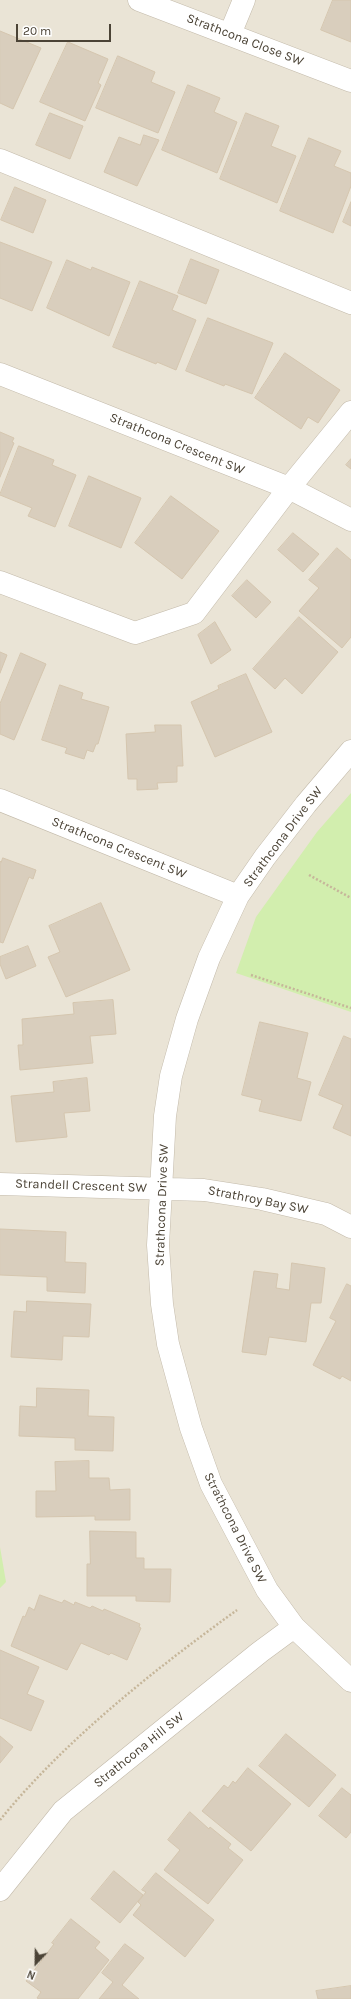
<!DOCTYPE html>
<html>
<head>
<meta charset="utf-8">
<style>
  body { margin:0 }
  #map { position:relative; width:351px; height:1999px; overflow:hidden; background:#f6f2e9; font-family:Karla,sans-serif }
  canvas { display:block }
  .north { position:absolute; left:16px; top:1943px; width:40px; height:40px; -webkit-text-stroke:3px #fff; paint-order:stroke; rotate:202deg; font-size:11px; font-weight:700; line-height:16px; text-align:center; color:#4b4336 }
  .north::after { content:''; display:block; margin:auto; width:14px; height:18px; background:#4b4336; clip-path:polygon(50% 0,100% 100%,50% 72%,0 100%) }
  .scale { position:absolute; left:16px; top:24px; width:95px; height:18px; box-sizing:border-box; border:2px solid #4b4336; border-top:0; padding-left:5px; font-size:12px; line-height:14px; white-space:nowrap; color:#4b4336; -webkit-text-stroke:3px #fff; paint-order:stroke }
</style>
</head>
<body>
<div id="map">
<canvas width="351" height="1999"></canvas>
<div class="north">N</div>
<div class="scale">20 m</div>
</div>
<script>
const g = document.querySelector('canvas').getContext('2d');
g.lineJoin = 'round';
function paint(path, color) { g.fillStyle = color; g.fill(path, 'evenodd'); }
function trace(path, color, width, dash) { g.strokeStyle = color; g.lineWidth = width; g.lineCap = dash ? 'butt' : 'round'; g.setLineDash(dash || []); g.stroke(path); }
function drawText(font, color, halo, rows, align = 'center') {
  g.font = font + ' Karla,sans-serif'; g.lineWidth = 3.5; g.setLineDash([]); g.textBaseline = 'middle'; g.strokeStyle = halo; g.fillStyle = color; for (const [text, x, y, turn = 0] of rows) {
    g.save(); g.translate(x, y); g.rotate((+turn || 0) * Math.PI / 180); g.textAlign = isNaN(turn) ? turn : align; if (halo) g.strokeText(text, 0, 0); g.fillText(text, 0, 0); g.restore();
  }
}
paint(new Path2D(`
  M0,0h351v1999h-351z`), '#eae4d6');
paint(new Path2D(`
  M351,793v219l-115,-39 20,-56 61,-85z
  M0,1547l6,35 -6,6z`), '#d2eeae');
const building = new Path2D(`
  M333,0h18v42l-30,-12z
  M0,31l41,17 -28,61 -13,-6z
  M68,42l40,17 -10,24 3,2 -16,36 -45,-19z
  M118,56l37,16 -4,10 24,10 -17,41 -62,-25z
  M188,85l32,13 -6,14 23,10 -20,51 -55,-23z
  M50,113l33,13 -13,33 -34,-14z
  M246,113l33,13 -8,20 25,10 -19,47 -57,-24z
  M144,135l15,5 -22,46 -33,-14 15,-35 21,8z
  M309,138l32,13 -7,15 17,7v13l-18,47 -53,-22z
  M15,187l31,13 -13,33 -32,-13z
  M351,202v24l-8,-4z
  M0,242l52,20 -20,49 -32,-13z
  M191,259l28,11 -13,34 -28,-11z
  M67,260l24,10 1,-3 38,15 -21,54 -62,-28z
  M140,281l38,15 -6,14 24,10 -20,50 -19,-8 -1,2 -43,-17z
  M208,318l65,25 -21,51 -27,-10 -1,2 -38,-15z
  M285,353l55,37 -22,33 -10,-6 -7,12 -46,-31z
  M0,432l14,6 -2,4 2,1 -14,34z
  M19,446l35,14 -2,5 24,10 -21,52 -27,-11 4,-8 -32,-13z
  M351,459v10l-5,-4z
  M89,476l52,22 -20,50 -52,-22z
  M171,496l48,35 -37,48 -47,-36z
  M293,533l26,21 -16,18 -25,-22z
  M337,548l14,12v77l-9,11 -43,-37 20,-23 -10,-8z
  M247,580l24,22 -15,16 -24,-22z
  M299,617l39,35 -36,42 -17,-16 -10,11 -22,-20z
  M215,622l16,28 -20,14 -13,-29z
  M0,652l7,3 -7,18z
  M21,653l25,11 -32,76 -14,-6v-30z
  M246,674l26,58 -57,25 -24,-55 28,-13 -1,-3z
  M60,685l23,8 -2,6 28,8 -11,37h-2l-3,8 -6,-2 -3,9 -19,-6 2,-5 -25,-8z
  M155,725h26l2,41h-6v16l-20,1 1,6 -21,1v-11h-9l-2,-45 29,-2z
  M3,858l33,12 -3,9 -4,-2 -26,66 -3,-1v-81l1,1z
  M101,903l29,67 -64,27 -18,-40 12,-5 -11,-26z
  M28,946l8,20 -30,13 -6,-15v-7z
  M113,1000l3,34 -26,2 3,27 -73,7 -2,-25h5l-1,-26 52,-5 -1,-11z
  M260,1022l48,11 -11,45 14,4 -10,39 -42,-10 3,-11 -20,-5z
  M344,1036l7,3v97l-18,-8 10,-23 -24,-10z
  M87,1078l3,33 -26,2 3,24 -51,5 -5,-46 43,-4 -1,-10z
  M0,1229l66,3 -1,30 21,1 -1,30 -38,-2v-14l-47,-2z
  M292,1263l33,5 -4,35h-10l-5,39 -37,-5 -3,18 -24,-3 12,-81 24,3 -2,14 13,2z
  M347,1284l4,2v95l-9,-5 -2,3 -27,-14 23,-44 -6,-3z
  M27,1301l64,3 -2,33 -26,-1 -1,24 -51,-3 3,-46 12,1z
  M37,1388l52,2 -1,26 26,1 -1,34 -38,-1v-12l-56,-2 1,-30 16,1z
  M89,1461v17h20l1,12 20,-1v31h-35v-4l-59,1v-26h20l-1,-29z
  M90,1531l46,1v26h8v11h27l-1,33 -34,-1v-5h-49v-32h3z
  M40,1595l22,8 2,-3 10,5 1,-3 15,6 2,-2 11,5 1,-2 36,15 -1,3 2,1 -14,32 -16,-7 -2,2 -28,-12 -14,27 -56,-24 12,-30 2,1 4,-10 5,3z
  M0,1650l39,17 -12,27 17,7 -13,30 -31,-13z
  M286,1734l50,41 -27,32 -50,-41z
  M0,1736l13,11 -13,16z
  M248,1768l43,36 -40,47 -49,-40 22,-26 4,3 5,-7 2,2z
  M342,1788l9,7v37l-5,6 -27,-22z
  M190,1812l19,17 1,-2 21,17 -3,4 15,12 -35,44 -44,-34 16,-20 -12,-10z
  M114,1871l29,24 -23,28 -29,-24z
  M156,1873l58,47 -29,37 -52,-42 8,-10 -3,-3 8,-10 -4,-2z
  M71,1919l29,23 -5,6 14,12 -31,39h-39l-2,-1 4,-6 -15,-11 28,-37 -2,-1z
  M125,1944l19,14 -22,27 17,14h-40l14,-17 -11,-9z
  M351,1986v13h-33l-2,-8z`);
paint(building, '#d9cebd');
trace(building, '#d5c6af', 1);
const minor = new Path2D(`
  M139,0l212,81
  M230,34l14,-34
  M0,160l351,143
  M0,374l289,114 62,32
  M0,582l135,51 59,-20 95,-125 62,-76
  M351,751l-45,53 -41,53 -27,39 -29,62 -22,61 -16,57 -6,40 -7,129 4,59 6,40 23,84 20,56 56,106 27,37 57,54
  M0,800l238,96
  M0,1184l204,6 58,9 64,15 25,13
  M0,1890l63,-79 197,-159 34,-25`);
trace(minor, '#c3baaa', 23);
trace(new Path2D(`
  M309,875l42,23
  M251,975l100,33
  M0,1820c65,-80 154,-150 237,-210`), '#c6b69a', 2.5, [2, 2]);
trace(minor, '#fff', 22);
drawText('13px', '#4b4336', '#fff', [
  ["Strathcona Close SW",245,40,21],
  ["Strathcona Crescent SW",177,444,22],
  ["Strathcona Drive SW",283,837,-53],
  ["Strathcona Crescent SW",119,848,22],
  ["Strandell Crescent SW",81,1186,2],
  ["Strathroy Bay SW",258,1200,11],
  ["Strathcona Drive SW",162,1205,-88],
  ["Strathcona Drive SW",235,1528,63],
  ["Strathcona Hill SW",139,1750,-39]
]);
</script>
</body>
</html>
